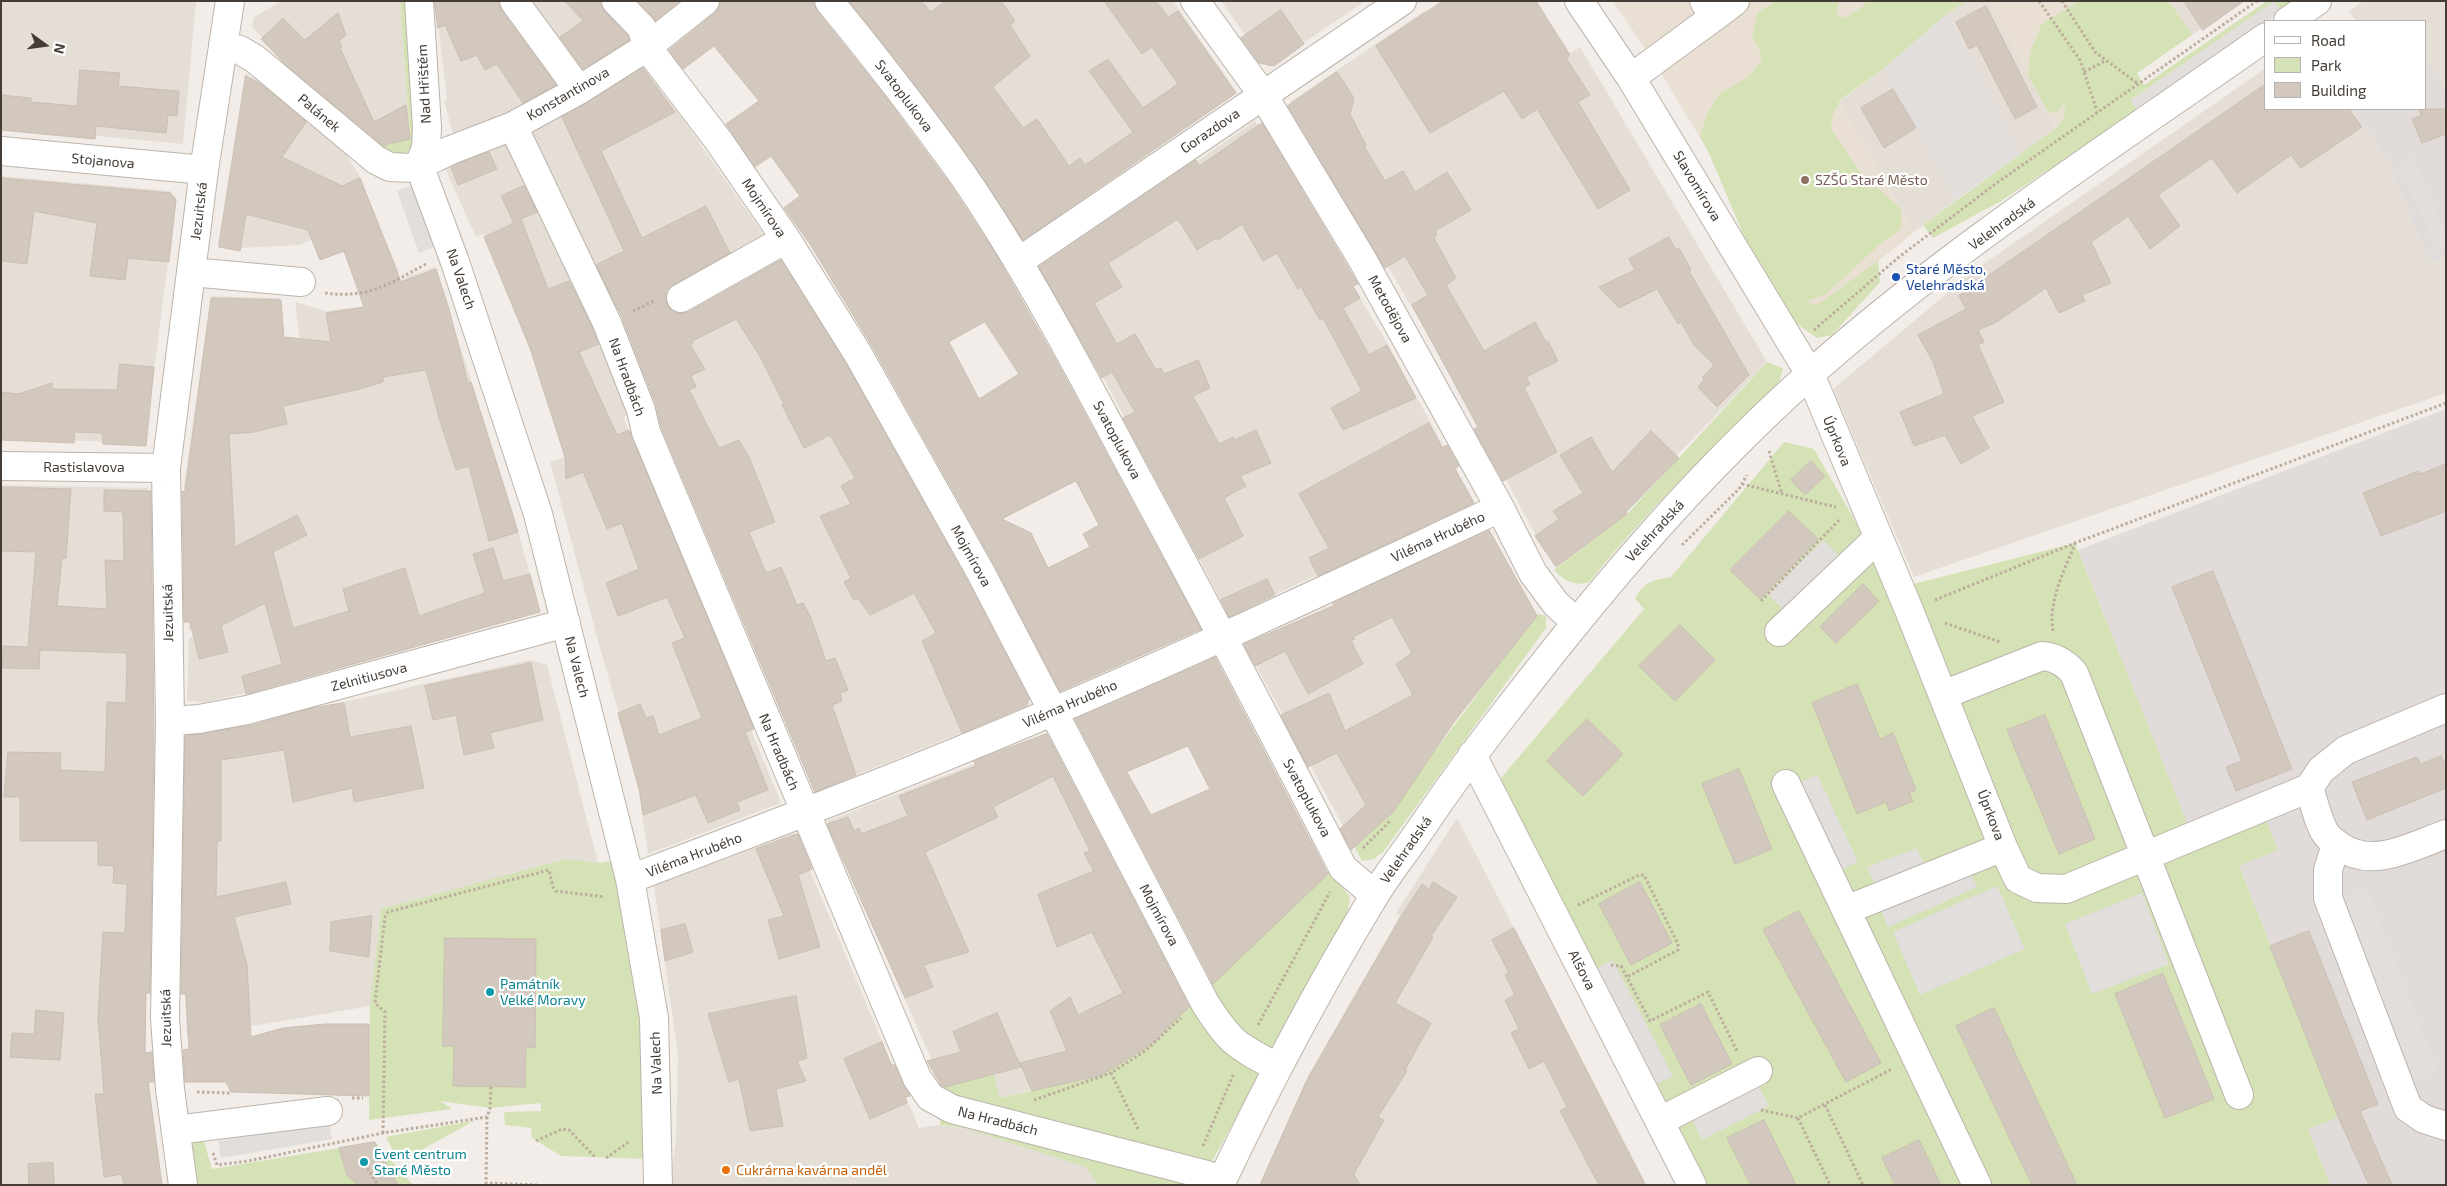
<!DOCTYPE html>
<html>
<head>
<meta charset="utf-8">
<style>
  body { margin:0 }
  #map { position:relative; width:2447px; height:1186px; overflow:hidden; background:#f2ede8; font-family:"Exo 2",sans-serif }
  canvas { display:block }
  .frame { position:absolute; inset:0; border:2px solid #443d37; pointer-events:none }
  .legend { position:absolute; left:2264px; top:20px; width:162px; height:90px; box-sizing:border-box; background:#fff; border:1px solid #b4b1af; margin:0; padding:6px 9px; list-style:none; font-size:15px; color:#443d37 }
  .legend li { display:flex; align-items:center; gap:10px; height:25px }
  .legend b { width:25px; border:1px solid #b4b1af }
  .north { position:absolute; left:20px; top:20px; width:50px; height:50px; -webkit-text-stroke:4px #fff; paint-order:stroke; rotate:104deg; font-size:14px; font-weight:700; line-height:20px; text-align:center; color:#443d37 }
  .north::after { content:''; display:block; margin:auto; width:18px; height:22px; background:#443d37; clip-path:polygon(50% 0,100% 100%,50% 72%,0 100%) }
</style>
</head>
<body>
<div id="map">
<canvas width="2447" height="1186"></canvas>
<div class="frame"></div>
<ul class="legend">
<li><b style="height:6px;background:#fff"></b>Road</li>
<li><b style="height:14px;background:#d4e2b5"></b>Park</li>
<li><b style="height:14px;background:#d2c8be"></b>Building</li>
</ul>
<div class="north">N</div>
</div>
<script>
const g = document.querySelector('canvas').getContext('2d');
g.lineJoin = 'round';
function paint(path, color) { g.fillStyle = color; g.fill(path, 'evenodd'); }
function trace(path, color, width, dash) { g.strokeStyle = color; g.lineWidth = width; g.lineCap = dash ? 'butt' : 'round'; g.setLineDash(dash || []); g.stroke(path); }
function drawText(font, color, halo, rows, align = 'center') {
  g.font = font + ' "Exo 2",sans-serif'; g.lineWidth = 4.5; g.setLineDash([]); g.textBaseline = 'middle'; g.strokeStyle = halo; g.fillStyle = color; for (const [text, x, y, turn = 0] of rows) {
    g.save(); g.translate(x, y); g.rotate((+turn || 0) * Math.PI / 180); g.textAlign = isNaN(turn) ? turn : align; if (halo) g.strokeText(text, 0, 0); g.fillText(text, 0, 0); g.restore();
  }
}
paint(new Path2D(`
  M1,1h195l-13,143 -182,-17z
  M282,1h118l10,136 -35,7 -25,-18 -98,-99 2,-10z
  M433,1h67l59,85 -33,20 -72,32 -10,-38 3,-1 -9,-74z
  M531,1h68l37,37 -52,35z
  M852,1h321l64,92 -213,146 -76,-113z
  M1221,1h144l-97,66z
  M1967,1h22l67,127 -36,26 -72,-141z
  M2169,1h71l-48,34z
  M2363,1h83v95l-20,-29v-46h-70l-7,-9z
  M1426,10l39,65 54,11 61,-39 187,315 -142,147 2,2 -71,54 -21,-31 -100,-188 -145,-244z
  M642,68l40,50 84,120 -66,32 2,7 -22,11 -3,-6 -62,33 -85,-185 83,-43z
  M2266,68v41h85l37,52 41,102 17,-7v137l-532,184 -81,-188 142,-119z
  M1883,69l73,131 -42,32 -75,-130z
  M245,74l22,11 69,51 23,39 40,97 -30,13 -19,-20 -8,-16 -24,9 -6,-18 -13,5 -59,3 -22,-4z
  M1255,121l132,222 87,159 -245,114 -127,-241 -43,-118z
  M508,139l127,274 -12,4 158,386 -133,51 -12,-82 -36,-124 -50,-186 14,-5 -2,-10 -29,-90 -49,-123 -8,3 -32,-71z
  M1,176l169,15 6,7 -31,245 -144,-5z
  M779,258l36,56 25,42 188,343 -2,8 -210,84 -199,-468 55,-25z
  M435,267l74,232 31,111 -294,83 -39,9 -20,-1 2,-63 40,-17 -21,2 -19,8 -5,-147 27,-188 69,2 6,58 17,8 -8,-62 31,9 21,-3 23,2 20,-21 18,-13z
  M1,485l147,3 4,212 -8,342 18,143h-161z
  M1490,531l47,83 -184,230 -108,-199z
  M530,660l17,5 51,198 -32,-3 -185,49 -11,97 -183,31 -4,-85 3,-219 65,-10z
  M1046,733l144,271 -41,38 -117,47 -32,9 -57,-12 -116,-265 147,-57z
  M1457,818l190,367h-388l50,-111 91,-158 -4,-3z
  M794,833l125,295 21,-3 21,2 58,18 67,22 13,18h-429l6,-46 2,-84 -24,-169z`), '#e5ded6');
paint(new Path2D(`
  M2433,64l13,31v161l-17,7 -41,-102 -37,-52h75v-42z
  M2446,409v776h-116l-22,-56 31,-13 -100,-250 38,-16 -90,-26 -109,-274z`), '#e1dcd9');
paint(new Path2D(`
  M1613,1h354l-19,12 -65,56 -44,32 75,131 -87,71 -10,2 -12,-3 -10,-9 -141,-231z
  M1989,1h180l23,34 -126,67 -2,16 -8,10z`), '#e9e0d3');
paint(new Path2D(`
  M400,1h12l8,129 -9,20 -10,5 -24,-5 -2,-6 35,-7z
  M1776,1h63l-3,13 9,4 17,-11 5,-6h100l-19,12 -65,56 -43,31 -8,17 -1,12 29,43 41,37v20l-21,15 -53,49 -21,9 11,3 61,-44 2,21 -48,53 -15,3 -20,-14 -53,-88 -36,-85 -8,-14 6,-21 14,-23 27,-15 14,-16v-8l-9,-19 6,-23z
  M2079,1h90l23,34 -55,38 7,12 123,-84h28l-14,11 -7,-10 -143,98 7,11 -137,90 -68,37 -10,-13 133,-97 8,-10 1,-15 -9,10 -8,-1 -20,-37 3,-25 11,-26z
  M1767,362l16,6 -4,14c-66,65 -132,128 -190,200 -14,5 -26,-2 -35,-12l73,-56z
  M1784,442l30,7 80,140 181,-46 112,280 69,-28 22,55 -39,16 100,251 -31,12 22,56h-638l-202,-394 154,-182 -9,-10c8,-17 18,-19 36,-22z
  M1537,614l9,2v12l-163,224 -9,7 -12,2 -9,-17 39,-35z
  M566,859l32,4 13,-2 23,106 8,80 5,112 -86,-3 -29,-18 -1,-10 -26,-3 -1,-13 37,-1v-8l-51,5 -50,-7 12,8 -83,11 1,-114 11,-97z
  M1329,870l21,27 -3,18 -148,270h-101l-12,-18 -125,-40 -21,-2 3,-38 50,-15 7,26 102,-25 47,-31z
  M472,1121h2l-75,41 -13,-25z
  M203,1138l9,31 163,-27 38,43h-219l-5,-33 5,-10z`), '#d4e2b5');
paint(new Path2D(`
  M2274,1l7,11 -143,99 -7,-11z
  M1948,13l72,141 -64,46 -73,-131z
  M2413,155l33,78v12l-8,9 -37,-85z
  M418,183l22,62 -21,8 -22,-62z
  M1823,540l15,15 -55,55 -15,-16z
  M1817,774l41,88 -18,8 -41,-87z
  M1917,848l7,17 -49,20 -8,-18z
  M1970,871l7,16 -89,40 -7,-16z
  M1997,886l28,63 -105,46 -27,-63z
  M2367,889l71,182 -24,9 -71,-182z
  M2142,893l27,71 -77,30 -27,-70z
  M1613,960l60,116 -18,9 -60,-116z
  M1759,1086l10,20 -67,34 -10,-21z
  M329,1122l3,17 -111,19 -3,-17z`), '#e1dedc');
const building = new Path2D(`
  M435,1h64l2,9 55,75 -33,18 -26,-39 -12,6 -8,-15 -16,6 -16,-36 -7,3z
  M565,1h36l3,10 24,25 1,4 -46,29 -23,-32 23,-16z
  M638,1h42l-25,20z
  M720,1h94l3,10 68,85 64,87 46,70 63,111 143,265 -141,62 -65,-125 -123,-220 -62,-102 -26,-36 16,-12 -29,-40 -16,11 -29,-43 33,-23 -45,-55 -31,23 -14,-19 46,-37zM985,322l34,52 -40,25 -30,-57zM1076,481l23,44 -16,9 7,13 -42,21 -17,-35 -29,-14z
  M849,1h72l10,11 14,-11h56l14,20 -5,4 20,31 -37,31 30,41 14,-9 32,47 11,-8 5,7 48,-33 -44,-61 19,-12 35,49 35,-24 -26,-37 -10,7 -38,-53h52l12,16 10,-6 58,82 -213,147 -64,-97z
  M1443,1h93l34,54 -4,3 24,37 -12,7 52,88 -32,19 -61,-100 -15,10 -18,-28 -74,42 -54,-87z
  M2184,1h60l-41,29z
  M1986,6l51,101 -22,12 -38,-74 -8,4 -13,-27z
  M1281,10l23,34 -30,22 -15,-3 -18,-25z
  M338,13l8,22 -7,6 3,5 -2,2 34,74 32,-17 4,34 -26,6 1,2 -98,-81 -26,-27 22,-21 22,22z
  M643,68l32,44 -74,39 41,87 64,-32 24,47 -57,32 -6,5 -2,7 3,9 5,6 7,2 9,-2 92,-52 64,102 122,218 62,119 -2,6 -65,28 -40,-92 14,-8 -22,-40 -44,22 -12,-17 -4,2 -10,-18 7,-4 -31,-62 31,-12 -10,-18 14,-8 -25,-43 -26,13 -22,-43 2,-1 -23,-46 -25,-39 -44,22 1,2 -3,2 15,24 -14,7 5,11 -7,3 30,58 20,-8 10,17 26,65 -26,10 17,41 15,-6 16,38 6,-2 8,15 15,43 9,-3 13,32 -8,3 2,8 -10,4 24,70 -41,17 -154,-365 -5,-23 -34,-87 -26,-52 28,-14 -62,-134z
  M80,70l40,3 -2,13 61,5 -2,25 -9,-1 -2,18 -70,-7 -1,13 -94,-9v-35l30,3v4l46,4z
  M1337,72l17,26 -4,16 16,31 -2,1 21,35 18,-10 12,21 32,-20 24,38 -36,21 2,4 -3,3 22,40 -10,7 38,66 51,-29 11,20 2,-1 10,20 -32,16 4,7 -6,4 33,64 -54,29 -29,-52 4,-2 -66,-122 16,-10 -23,-39 -20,12 -97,-162z
  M246,76l16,9 44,37 -24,35 60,29 18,-8 41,104 35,-13 13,40 19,74 3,-1 47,150 -29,9 -20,-75 -13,4 -16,-49 -14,-51 -43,7v5l-23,7 -77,17 4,18 -33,8 -25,2 6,113 62,-32 10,20 -34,17 20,76 56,-17 -6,-22 62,-21 14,48 66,-23 -12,-39 20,-6 10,33 27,-7 10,38 -294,82 -4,-18 40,-12 -17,-61 -44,23 7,26 -29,7 -9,-37h-6l-2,-131 3,1 26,-194 70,2 3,37 47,5 -5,-29 38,-6 -20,-56 -24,9 -12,-30 -62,-16 -6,37 -21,-4z
  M2266,84v25h83l13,18 -61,41 -10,-13 -54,38 -25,-35 -54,37 22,31 -30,23 -22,-33 -37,26 20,41 -29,12 3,6 -26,12 -13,-25 -51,35 -17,7 6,12 -6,3 26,57 -32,14 17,32 -28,16 -16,-29 -31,11 -14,-34 44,-18 -11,-32 -15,-27 48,-26 -7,-13z
  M1893,89l23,39 -32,20 -23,-40z
  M2419,109h27v25l-24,9 -10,-24 9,-4z
  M1262,123l96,161 -5,2 7,12 -17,10 26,47 18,-10 29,53 -73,32 -12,-22 31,-17 -39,-73 -3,2 -19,-33 -3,2 -21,-36 -14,8 -21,-37 -24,16 -2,-2 -19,12 -19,-31 -70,44 14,24 -28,16 23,41 18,-10 21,36 5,-2 3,6 34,-14 12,28 -17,8 26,48 14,-7 2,3 21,-10 15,33 -31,13 6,10 -22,12 19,38 -44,23 -76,-141 12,-6 -23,-40 -10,6 -63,-111 157,-107 3,6z
  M489,152l8,17 -39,16 -7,-18z
  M1,178l169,15 6,7 -7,62 -41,-4 -3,22 -35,-4 7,-53 -63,-12 -7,53 -26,-3z
  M524,186l13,26 -16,7 27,70 21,-8 24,48 5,15 -19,8 38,83 12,-5 125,299 -9,3 23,58 -31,12 3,8 -32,13 -12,-28 -53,20 -3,-22 -22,-80 22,-9 6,14 7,-2 6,19 43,-17 -30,-75 13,-5 -18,-41 -49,19 -12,-33 33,-14 -17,-46 -15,6 -24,-57 -17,7 -1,-22 -35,-109 -46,-111 30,-14 -13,-27z
  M1669,237l7,13 3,-2 12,22 -2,1 60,104 -32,32 -19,-20 6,-7 -2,-2 12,-13 -20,-20 -13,-23 -3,2 -21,-35 -38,19 -20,-21 36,-17 -6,-11z
  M120,364l34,3 -8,79 -43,-2 -1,-11 -27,-1 -1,11 -73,-3v-48l18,2 33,-11v6l65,1z
  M1429,423l13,25 5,-3 12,21 -4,3 19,34 -156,73 -9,-18 20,-10 -30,-54z
  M1651,431l28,27 -53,54 1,2 -71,53 -21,-31 24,-17 -6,-8 30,-18 -23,-38 31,-18 21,35z
  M1811,461l14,15 -20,19 -14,-15z
  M2446,464v47l-65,25 -18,-43 55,-22 2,3z
  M1,487l70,2 -5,69h-4l-5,48 50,3 -2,-49 19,1 -1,-49 -19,-1v-21l47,1 3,249 -4,253h-4l-1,60 7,-1 2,30h-6l14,103h-38l-2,-11 -18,3 -9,-83h9l-6,-77 5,-85 22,1 2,-49 -14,-1 1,-17 -16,-1v-24h-78v-44h-16l4,-45 53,1 -1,17 45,2 2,-70 19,1 1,-50 -87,-3 -1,19 -37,-1 1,-22 25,1 8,-95 -35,-1z
  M1789,511l29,28 -58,60 -30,-29z
  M1489,530l48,86 -83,106 -61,90 -42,38 -11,-21 26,-24 -29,-52 -29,14 -27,-52 48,-22 16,38 68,-36 -17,-31 16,-11 -20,-36 -39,20 2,2 -4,2 12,23 -55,30 -23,-43 -30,15 -11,-22 90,-38 -1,-3z
  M2213,571l79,198 -56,22 -10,-24 16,-6 -70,-174z
  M1267,579l8,16 -46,22 -8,-17z
  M1863,584l16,17 -43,42 -16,-16z
  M1680,625l35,35 -40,41 -36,-35z
  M1215,657l113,217 -115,110 -138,-265zM1188,746l22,43 -59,26 -24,-43z
  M531,663l12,57 -53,13 4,15 -30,7 -8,-40 -23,5 -8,-34z
  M1857,684l23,55 13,-6 23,57 -7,3 4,8 -24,10 -3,-9 -29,12 -45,-111z
  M344,703l6,34 61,-11 13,62 -70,14 -2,-14 -59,14 -9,-52 -63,10v81h-4l-1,56 70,-15 5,22 -57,13 13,48 4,72 32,-9 42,-4h44v72l-138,-4 -5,-10h-41l-2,-32 6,-1 -3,-55h-5l4,-258 69,-11 58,-17z
  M2045,715l50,124 -36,15 -52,-124z
  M1587,719l36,35 -40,42 -36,-35z
  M1047,734l142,273 -39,38 -48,30 -70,16 -12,-28 47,-12 -17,-40 20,-14 8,18 45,-22 -31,-61 -35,15 -19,-53 56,-23 -10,-18 6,-2 -37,-75 -60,31 5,10 -73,35 44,100 -45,13 9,22 -28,11 -78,-174 21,-7 6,14 5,-3 2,6 47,-18 -9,-20 77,-30 -2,-5z
  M2441,756l5,11v21l-79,32 -15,-38 65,-25 3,7z
  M1739,769l33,80 -37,15 -33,-80z
  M798,834l14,35 -14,6 22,72 -41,12 -11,-39 16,-4 -28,-67z
  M1433,882l24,15 -26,39 2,1 -38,66 36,20 -26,47 2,1 -29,46 6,3 -30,54 6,11h-100l47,-105 93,-162 22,-34 7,5z
  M1640,882l32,61 -41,22 -32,-61z
  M1799,911l82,152 -35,19 -83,-152z
  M372,916l-3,41 -39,-6 1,-29z
  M685,924l8,28 -28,9 -4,-31z
  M1514,928l60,118 71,139h-46l-39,-74 7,-4 -23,-46 -15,8 -18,-36 8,-4 -14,-29 10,-5 -10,-20 4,-2 -17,-33z
  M2309,931l69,173 -18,7 32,74h-23l-30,-66 -69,-173z
  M445,938l91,1 -1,109 -9,-1 -1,40 -72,-1 1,-40h-11z
  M2163,974l51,125 -49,19 -50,-124z
  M796,996l11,62 -10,3 9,20 -30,8 7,37 -33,5 -11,-52 -10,3 -21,-68z
  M1701,1004l31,60 -41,21 -31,-60z
  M1994,1008l37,79 46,98h-45l-76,-159z
  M36,1010l28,3 -4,47 -50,-3 2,-24 22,1z
  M997,1013l24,54 -76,20 -4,-2 -14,-24 34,-9 -8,-20z
  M882,1042l9,23h4l15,31 -5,1 2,6 -37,16 -26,-60z
  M1764,1120l32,65h-45l-24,-47z
  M1919,1140l22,45h-46l-13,-27z
  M375,1142l23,43h-40l-11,-10 -8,-27z
  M53,1163l1,22h-25l-1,-21z`);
paint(building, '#d2c8be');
trace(building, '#ccbeb2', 1);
const minor = new Path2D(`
  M419,1l8,126 -1,21 -7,17
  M514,1l65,89
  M616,1l26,27 5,19 71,93 68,99 72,115 123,219 224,430c25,40 32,43 72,64
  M829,1c46,56 91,114 133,173 64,93 117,195 170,294 72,133 142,266 211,400l32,27
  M1195,1l68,94 99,164 138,249 33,65 23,31 20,18
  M1579,1l52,77 179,296 99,236 94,237 -157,63 131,275
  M1714,17l21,-16
  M2288,21l29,-20
  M223,45l17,5 15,9 121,101 14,7 23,1 38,-18 62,-24 66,-36 68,-43 58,-46
  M1631,78l83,-61 -10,-16
  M513,126l94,197 34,87 5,22 271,646 13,19 22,12 255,66 15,6
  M1,151l203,19
  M419,165l36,97 83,252 92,365 24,139 4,167
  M1018,262l384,-261
  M191,272l110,10
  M681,298l105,-59
  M1,466l165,2
  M1779,632l98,-93
  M1943,695l99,-39c14,1 23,7 32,17l165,422
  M170,721l29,-2 48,-9 319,-87
  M1472,755l220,430
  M1786,784l60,126
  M2309,788l12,-18 25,-20 100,-42
  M2336,844l-8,26v28l80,210 16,11 22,7
  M2003,847l15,32 19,9 29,1 243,-101c5,14 8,30 15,43 3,6 11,12 17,16 32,22 72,-1 105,-13
  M630,879c142,-54 285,-108 424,-168 151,-64 298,-134 446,-203
  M1660,1121l98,-50
  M176,1130l152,-19
  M183,1185l-13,-96 -5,-71 5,-297 -4,-253 38,-298 26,-169
  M1220,1185c46,-98 97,-194 153,-287 13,-22 30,-43 45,-65 31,-46 63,-90 98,-134 89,-115 183,-226 292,-323 141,-126 303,-230 458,-339`);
trace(minor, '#bcb4ab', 30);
trace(new Path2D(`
  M2039,1l41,59 17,51
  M2062,1l33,51 42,31
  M2084,72l21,-11
  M325,293c43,6 64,-9 101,-29
  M633,311l21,-10
  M1814,330l85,-73 99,-75 259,-181
  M1769,451l13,43
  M1742,484l94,23
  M1682,545l57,-56 8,-14
  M1935,600l140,-57 371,-140
  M1761,601l79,-82
  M1945,623l55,19
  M2053,631c-5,-30 11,-60 22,-87
  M1363,848l28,-28
  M1578,905l61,-30h5l34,69v6l-51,27
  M1611,965l10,1 29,55 58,-29 29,59
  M1258,1025l72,-133
  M197,1092l34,1
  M352,1098h11
  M1034,1100l77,-27
  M1825,1105l38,80
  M1761,1110l37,8 94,-49
  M487,1117l-1,66 52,2
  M1798,1118l32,67
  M1138,1129l-27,-56 34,-22 36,-33
  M383,1133l2,-121 -10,-9 10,-86 3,-5 161,-42 4,17 3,4 49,6
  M536,1141l26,-12 7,1 26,27
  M1203,1146l31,-73
  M213,1153l4,12 31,-4 135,-28 104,-16 3,-9 1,-21
  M606,1158l24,-17
  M362,1160l16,25`), '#bdad9e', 3, [2.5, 2.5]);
trace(minor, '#fff', 28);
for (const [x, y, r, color] of [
  [1805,180,5,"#8d6e63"],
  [1896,277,5,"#1a4fb4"],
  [490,992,5,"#0f9aa8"],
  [364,1162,5,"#0f9aa8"],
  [726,1170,5,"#e8710a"]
]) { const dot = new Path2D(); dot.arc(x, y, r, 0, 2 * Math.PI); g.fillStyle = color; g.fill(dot); trace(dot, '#fff', 2); }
drawText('14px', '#443d37', '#fff', [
  ["Nad Hřištěm",424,84,-93],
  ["Konstantinova",568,94,-30],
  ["Svatoplukova",904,96,53],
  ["Palánek",319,113,40],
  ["Gorazdova",1210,131,-34],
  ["Stojanova",103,161,5],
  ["Slavomírova",1697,186,59],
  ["Mojmírova",764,208,56],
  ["Jezuitská",199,211,-83],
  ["Velehradská",2002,224,-36],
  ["Na Valech",461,279,71],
  ["Metodějova",1390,309,61],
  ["Na Hradbách",627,377,70],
  ["Svatoplukova",1117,440,62],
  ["Úprkova",1837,441,68],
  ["Rastislavova",84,467],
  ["Velehradská",1655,531,-47],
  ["Viléma Hrubého",1438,537,-25],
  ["Mojmírova",971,556,61],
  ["Jezuitská",168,613,-91],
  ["Na Valech",577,667,76],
  ["Zelnitiusova",369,677,-15],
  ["Viléma Hrubého",1070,704,-23],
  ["Na Hradbách",779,752,67],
  ["Svatoplukova",1307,798,62],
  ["Úprkova",1991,815,69],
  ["Velehradská",1406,850,-55],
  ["Viléma Hrubého",694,855,-21],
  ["Mojmírova",1159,915,62],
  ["Alšova",1582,970,63],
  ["Jezuitská",166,1018,-91],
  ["Na Valech",656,1063,-92],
  ["Na Hradbách",998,1121,14]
]);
drawText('14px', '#785e54', '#fff', [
  ["SZŠG Staré Město",1815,180]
], 'left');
drawText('14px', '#164399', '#fff', [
  ["Staré Město,",1906,269],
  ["Velehradská",1906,285]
], 'left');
drawText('14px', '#0d838f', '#fff', [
  ["Památník",500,984],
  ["Velké Moravy",500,1000],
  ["Event centrum",374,1154],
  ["Staré Město",374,1170]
], 'left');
drawText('14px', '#c56008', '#fff', [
  ["Cukrárna kavárna anděl",736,1170]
], 'left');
</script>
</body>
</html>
